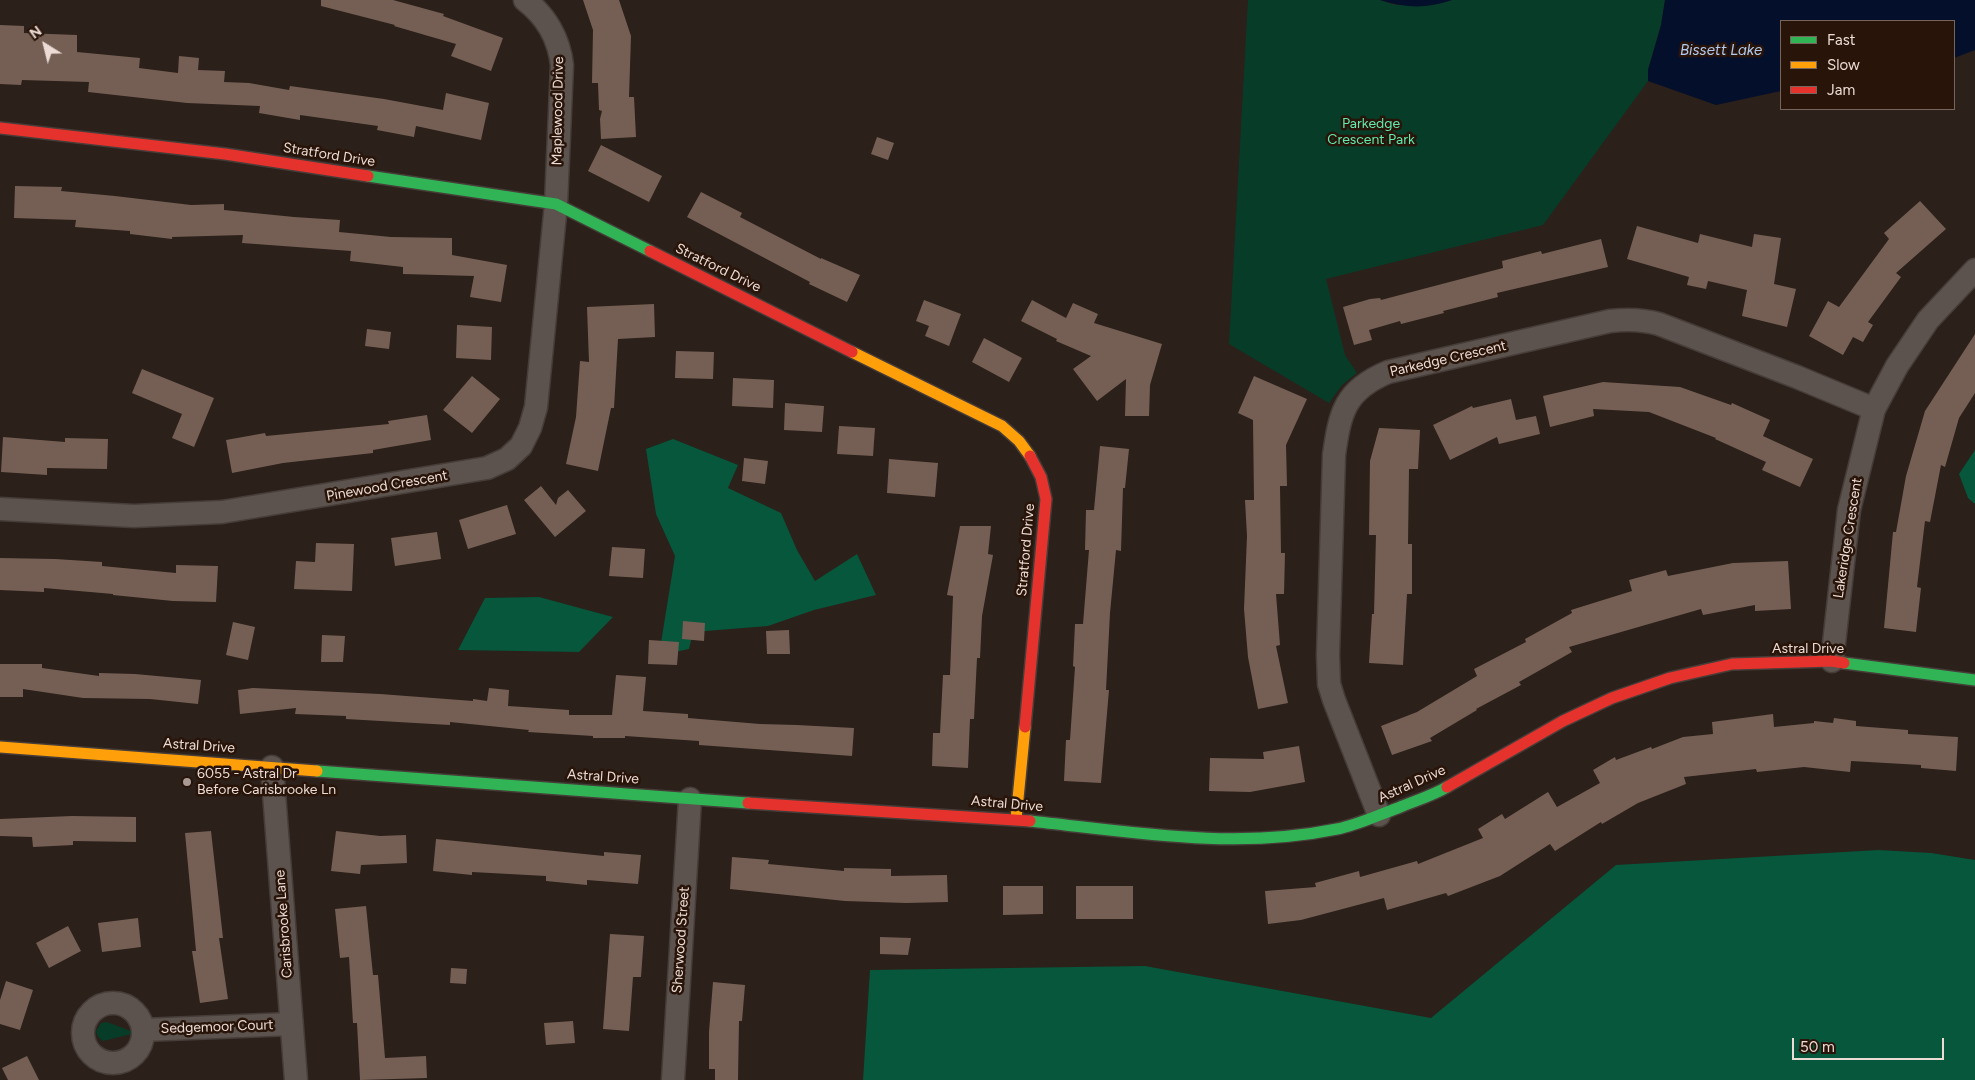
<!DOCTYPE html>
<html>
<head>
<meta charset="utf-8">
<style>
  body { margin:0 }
  #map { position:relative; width:1975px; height:1080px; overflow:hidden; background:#2b201a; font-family:Figtree,sans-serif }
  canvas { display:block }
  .legend { position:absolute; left:1780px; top:20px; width:175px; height:90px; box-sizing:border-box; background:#291409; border:1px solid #77645b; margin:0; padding:6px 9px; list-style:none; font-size:15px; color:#ecdcd5 }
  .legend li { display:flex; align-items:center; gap:10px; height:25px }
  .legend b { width:25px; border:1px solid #77645b }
  .north { position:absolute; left:20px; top:20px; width:50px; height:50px; -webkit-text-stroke:4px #291409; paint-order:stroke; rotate:324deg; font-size:14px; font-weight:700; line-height:20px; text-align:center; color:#ecdcd5 }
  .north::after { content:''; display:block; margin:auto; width:18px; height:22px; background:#ecdcd5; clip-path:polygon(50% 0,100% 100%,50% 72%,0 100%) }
  .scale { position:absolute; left:1792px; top:1038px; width:152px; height:22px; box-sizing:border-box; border:2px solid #ecdcd5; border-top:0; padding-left:6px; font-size:15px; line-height:18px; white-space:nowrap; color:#ecdcd5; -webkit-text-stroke:4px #291409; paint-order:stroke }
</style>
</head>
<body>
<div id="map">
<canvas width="1975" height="1080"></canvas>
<ul class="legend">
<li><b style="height:6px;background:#30b455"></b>Fast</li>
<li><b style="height:6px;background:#ff9f0a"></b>Slow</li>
<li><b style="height:6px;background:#e5322d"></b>Jam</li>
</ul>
<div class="north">N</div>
<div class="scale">50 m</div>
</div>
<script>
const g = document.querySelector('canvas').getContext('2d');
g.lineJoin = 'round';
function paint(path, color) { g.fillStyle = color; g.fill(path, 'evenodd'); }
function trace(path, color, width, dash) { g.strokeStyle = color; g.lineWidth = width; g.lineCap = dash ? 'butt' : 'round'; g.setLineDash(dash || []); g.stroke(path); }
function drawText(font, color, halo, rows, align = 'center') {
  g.font = font + ' Figtree,sans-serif'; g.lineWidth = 5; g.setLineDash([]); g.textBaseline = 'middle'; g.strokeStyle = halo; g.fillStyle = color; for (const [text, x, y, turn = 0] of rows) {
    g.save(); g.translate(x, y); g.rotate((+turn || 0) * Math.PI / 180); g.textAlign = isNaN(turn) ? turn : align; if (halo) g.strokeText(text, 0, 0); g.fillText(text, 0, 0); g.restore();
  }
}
paint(new Path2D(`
  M1248,0h132l16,5 49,-3 7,-2h213l-4,25 -13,45v11l-105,144 -217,54 19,76 12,18 -15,12 -13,18 -100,-59z
  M107,1022l29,11 -33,8 -5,-4 -2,-6 5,-8z`), '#073d28');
paint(new Path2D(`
  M673,439l65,26 -10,23 53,25 16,37 18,31 42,-27 19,41 -62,15 -46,16 -75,6 -4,17 -30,6 16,-99 -19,-42 -10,-65z
  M1975,450v54l-7,-6 -9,-24z
  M539,597l74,20 -34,35 -121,-2 27,-52z
  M1879,850l52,3 44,7v220h-1112l7,-110 275,-4 286,52 185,-153z`), '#06573b');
paint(new Path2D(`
  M1380,0h72c-25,9 -47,8 -72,0z
  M1665,0h310v50l-21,8v-37h-173v70l-65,14 -68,-24v-11l13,-45z`), '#040f2c');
paint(new Path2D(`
  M321,0h72l51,14 -1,2 60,22 -12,33 -40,-15 5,-12 -62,-18 1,-1 -74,-19z
  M583,0h36l12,36 -2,61h5l2,40 -35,2 -1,-20 2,-8 -3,-1 -1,-27h-6l1,-53z
  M0,25l24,1v7l53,2v17l63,6 -1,10 39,5 1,-17 20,2 -1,12 27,1 -1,11 25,1 40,7 1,-4 94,13 59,11 3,-17 43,10 -8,37 -65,-14 -2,11 -37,-7 1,-4 -78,-11v5l-41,-7 1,-7 -73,-3 -99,-11 1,-10 -67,-2 -1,5 -21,-1z
  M877,137l17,6 -6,17 -17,-6z
  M601,145l61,31 -13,26 -61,-31z
  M15,186l47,1 -1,4 54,5 76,9 33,-1v6l70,7 46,3 -1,12 52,5 61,1v17l55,10 -6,37 -31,-5 4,-21 -71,-2v-7l-53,-6 1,-10 -109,-8 1,-8 -71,2v2l-42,-5v-3l-55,-4 1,-7 -62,-2z
  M701,192l41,21 -2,4 81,42v-1l39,17 -13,27 -38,-18 1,-2 -123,-65z
  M1920,201l26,28 -50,44 5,4 -33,45 5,3 -10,17 -10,-5 -10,18 -34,-19 19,-35 11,6 50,-68 -5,-6z
  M1637,226l61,17 2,-9 52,13 2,-13 27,4 -7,46 22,5 -9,38 -45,-11 5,-26 -39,-9 -2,8 -19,-4 2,-8 -62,-18z
  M1601,239l7,28 -111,26 1,4 -55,14 1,2 -43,11 -1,-3 -31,9 3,10 -18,5 -11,-38 27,-8 10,-1 1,2 122,-32 -1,-7 39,-10 1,3z
  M924,300l37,14 -12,32 -24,-10 4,-10 -13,-5z
  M1032,300l34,18 7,-15 25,11 -4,9 68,21 -12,41 -1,31h-24l1,-37 -29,22 -24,-32 18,-13 -35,-15 1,-2 -36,-18z
  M654,304l1,33 -37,2 -4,69h-3l-13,63 -32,-7 10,-47 4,-56 9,1 -2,-55z
  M457,325l35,2 -1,33 -35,-2z
  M367,329l24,3 -2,17 -24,-3z
  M1975,334v59l-16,25 -14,49 -4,-2 -11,57 -5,-1 -8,66 4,1 -5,44 -32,-4 9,-96h3l10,-56 19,-65z
  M984,338l38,20 -13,24 -37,-20z
  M676,351l38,1 -1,27 -38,-1z
  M142,369l72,29 -20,49 -22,-9 10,-24 -50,-21z
  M472,376l28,23 -28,34 -29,-23z
  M1254,376l53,23 -21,46 1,41h-7l1,67h4l-1,41h-8l4,51 -4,1 12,57 -30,6 -10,-52 -4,-48 3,-73 -2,-36h9l-1,-80 -15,-7z
  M733,378l41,2 -1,28 -41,-2z
  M1603,382l77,5 51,18 1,-2 38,17 -7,16 50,23 -13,28 -38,-17 4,-8 -51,-23 1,-1 -67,-26 -56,-3 1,7 -44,11 -7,-31z
  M1511,399l5,21 20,-4 4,18 -41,10 -2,-7 -47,23 -17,-35 39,-19 1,2z
  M785,403l39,3 -2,26 -38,-2z
  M427,415l4,25 -58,10v3l-90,10 -51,10 -6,-33 39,-7 1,3 123,-12 -1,-3z
  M839,426l36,2 -2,28 -36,-2z
  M1379,428l41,2 -2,39h-9l-1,75h4v50h-5l-4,71 -34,-2 3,-49h2l2,-79h-7l1,-74z
  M3,437l62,5v-4l43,1 -1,30 -60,-1v7l-46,-3z
  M1100,446l29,3 -4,39h-2l-2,63 -5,-1 -6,63 -4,77h3l-8,93 -37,-2 2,-41h4l5,-73 -2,-1 2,-42h8l6,-74h-4l1,-40h8z
  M744,458l24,3 -3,23 -23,-3z
  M889,459l49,4 -3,34 -48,-4z
  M541,486l15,19 2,-7 10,-8 18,21 -31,26 -31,-37z
  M507,505l9,29 -48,15 -9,-29z
  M960,526h31l-3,28 5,1 -11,61 -2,42h-3l-3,61h-4l-2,49 -36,-2 1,-33h7l3,-58h7l3,-79 -6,-1z
  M437,532l4,27 -46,7 -4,-28z
  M316,543l38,1 -2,47 -58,-2 2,-28 19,1z
  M612,547l33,2 -2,29 -34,-2z
  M0,558l55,1 47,3v4l74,7v-8l42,1 -2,36 -43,-1 -60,-6v-1l-69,-6v4l-44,-2z
  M1788,561l3,48 -36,2v-6l-52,10 -2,-6 -132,38 3,5 -53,30 2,3 -45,24 1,1 -47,28 2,3 -40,14 -11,-29 36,-14 60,-36 -3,-7 52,-27 -1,-3 47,-26 -1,-3 61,-19 -3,-11 37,-10 2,6 65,-13z
  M683,621l22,2 -1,18 -22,-2z
  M233,622l22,5 -7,33 -22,-5z
  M789,630l1,24h-23l-1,-23z
  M322,635l23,1 -2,26h-22z
  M649,640l30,2 -2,23 -29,-1z
  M0,664h42v4l57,8v-3l36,1 66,6 -3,24 -48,-5 -67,-1 -60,-9v8h-23z
  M616,675l30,2 -3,34 45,3v4l72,6 37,1 57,3 -2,28 -153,-11v-4l-74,-5v2h-32v-2l-65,-4 1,-2 -79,-8v3l-104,-6v-3l-51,-2 1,-6 -56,6 -2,-24 15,-2 127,6 93,7v-2l14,2 2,-13 20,2 -1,16 61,4v5h43z
  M1773,714l1,13 40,-4v-2l19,2 1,-5 22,3v5l52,4v4l50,3 -2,34 -35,-3v-3l-70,-4 -1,11 -46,-5 -47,5 -1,-3 -72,8 2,7 -48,19 -36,21 -1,-2 -46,29 -5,-7 -50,32 -52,20 -2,-3 -59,17 -3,-12 -83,22 -33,4 -3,-33 51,-4 -1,-4 44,-12 1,6 57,-16 1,3 65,-26 -5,-9 24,-15 3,5 43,-27 9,15 43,-24 -7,-13 22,-13 1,3 35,-13 1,2 31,-12 30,-3 -1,-12z
  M1299,746l6,36 -55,10 -41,-1 1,-33 54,1 -1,-7z
  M72,816l64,1v25l-63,-1v4l-40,2 -1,-10 -32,-1v-17z
  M211,831l12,107h-4l9,61 -28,4 -8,-52h4l-11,-118z
  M336,831l44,5 26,-1 1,28 -46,2 -1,9 -29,-3z
  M436,839l168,17v-4l37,3 -3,29 -51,-4v5l-41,-4v-5l-74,-4v3l-39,-4z
  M732,857l37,3 -1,4 76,7v-3l47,1v7l56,-1 1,27 -42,1 -61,-2 -115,-12z
  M1003,886h40v28l-40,1z
  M1076,886h57v33h-57z
  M366,906l7,69h5l7,83 41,-2 1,22 -67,2 -3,-57h-4l-4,-66 -9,1 -5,-49z
  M138,918l3,29 -39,5 -4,-29z
  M68,926l13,25 -32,17 -13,-25z
  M610,934l34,2 -3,41h-8l-4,54 -26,-2z
  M880,937l31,1 -3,17 -28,-1z
  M451,968l16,1 -1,15 -16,-1z
  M6,981l27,9 -13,40 -20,-6v-24z
  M713,982l32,3 -3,36h-3l-1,59h-23v-11h-6v-37z
  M573,1021l2,22 -29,2 -2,-22z
  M27,1056l12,24h-31l-6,-12z`), '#755f54');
const street = new Path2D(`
  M0,509l134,7 88,-4 265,-44 20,-9 14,-13 9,-18 6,-21 20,-203 6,-139c-3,-26 -16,-49 -37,-65
  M1832,661l17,-151 25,-101 23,-43 31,-46 47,-50
  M272,767l24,313
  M1379,815l-45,-115 -5,-16 -1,-29 6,-200c6,-43 11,-65 54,-83l222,-51c17,-2 32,-2 49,3l138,53 77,32
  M83 1033a30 30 0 1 1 60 0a30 30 0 1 1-60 0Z
  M143,1030l148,-6
  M673,1080l17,-281`);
const fast = new Path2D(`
  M368,176l188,28 94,47
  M1844,663l131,17
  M317,771l431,32
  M1030,821c102,11 205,29 307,8 20,-4 41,-14 61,-21 16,-7 34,-12 49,-21`);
const slow = new Path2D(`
  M852,352l150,74 17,15 11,15
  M0,747l317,24
  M1016,819l9,-92`);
const jam = new Path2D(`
  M0,128l225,26 143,22
  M650,251l202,101
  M1025,727l21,-228 -5,-22 -11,-21
  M1447,787l116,-66 49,-23 58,-20 62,-14 100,-3 12,2
  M748,803l282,18`);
trace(street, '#463c38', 25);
trace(fast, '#463c38', 14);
trace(slow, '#463c38', 14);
trace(jam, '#463c38', 14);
trace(street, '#5c534e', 22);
trace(fast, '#30b455', 11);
trace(slow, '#ff9f0a', 11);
trace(jam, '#e5322d', 11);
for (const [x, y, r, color] of [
  [187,782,5,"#a89a94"]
]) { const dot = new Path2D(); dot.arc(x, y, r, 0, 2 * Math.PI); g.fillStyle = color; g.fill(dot); trace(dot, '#291409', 2); }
drawText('14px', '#ecdcd5', '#291409', [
  ["Maplewood Drive",558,111,-89],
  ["Stratford Drive",329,155,9],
  ["Stratford Drive",718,268,26],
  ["Parkedge Crescent",1448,359,-13],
  ["Pinewood Crescent",387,486,-10],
  ["Lakeridge Crescent",1848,538,-81],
  ["Stratford Drive",1026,550,-85],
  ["Astral Drive",1808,649],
  ["Astral Drive",199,746,4],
  ["Astral Drive",603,777,4],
  ["Astral Drive",1412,784,-24],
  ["Astral Drive",1007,804,5],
  ["Carisbrooke Lane",284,924,-94],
  ["Sherwood Street",681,940,-86],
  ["Sedgemoor Court",217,1027,-2]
]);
drawText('14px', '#61ecaf', '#291409', [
  ["Parkedge",1371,124],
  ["Crescent Park",1371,140]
]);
drawText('14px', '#ecdcd5', '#291409', [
  ["6055 - Astral Dr",197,774],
  ["Before Carisbrooke Ln",197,790]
], 'left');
drawText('italic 15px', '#b2ccf1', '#291409', [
  ["Bissett Lake",1721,51]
]);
</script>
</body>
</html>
